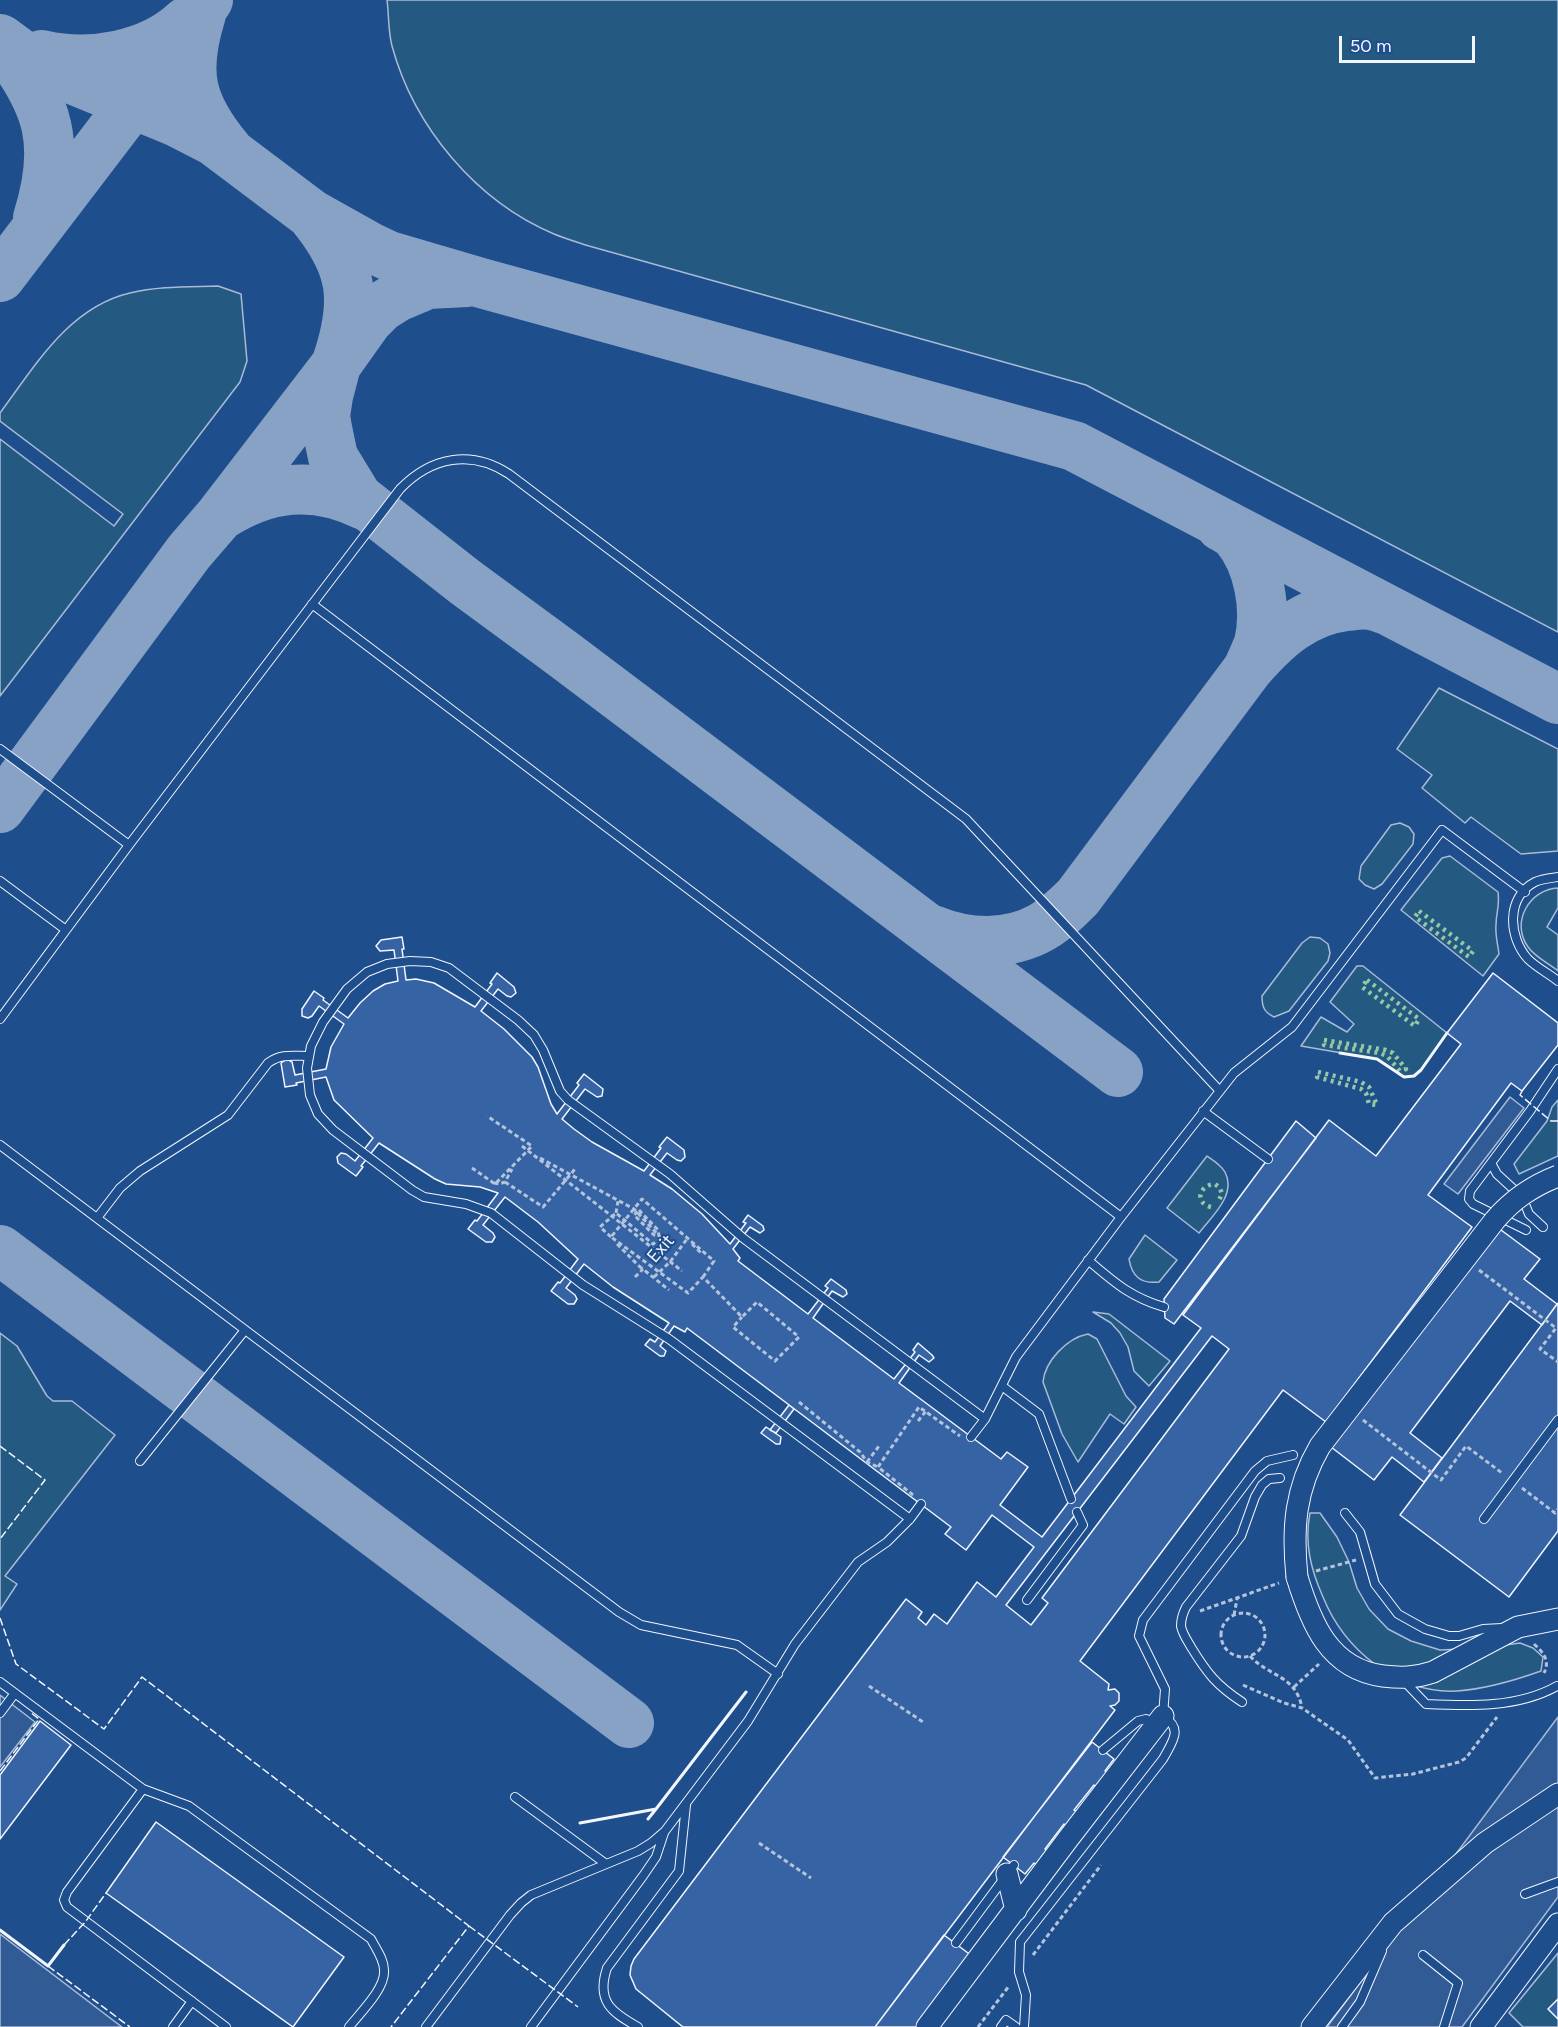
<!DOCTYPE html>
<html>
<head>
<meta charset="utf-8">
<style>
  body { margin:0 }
  #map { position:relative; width:1558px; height:2027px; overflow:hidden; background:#1f4e8c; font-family:Figtree,sans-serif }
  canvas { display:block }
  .scale { position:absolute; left:1339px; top:36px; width:136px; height:27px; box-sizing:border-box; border:3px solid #f2f6ff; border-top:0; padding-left:8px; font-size:18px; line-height:21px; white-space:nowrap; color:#f2f6ff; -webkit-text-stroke:4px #1f4e8c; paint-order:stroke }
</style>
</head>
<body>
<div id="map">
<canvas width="1558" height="2027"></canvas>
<div class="scale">50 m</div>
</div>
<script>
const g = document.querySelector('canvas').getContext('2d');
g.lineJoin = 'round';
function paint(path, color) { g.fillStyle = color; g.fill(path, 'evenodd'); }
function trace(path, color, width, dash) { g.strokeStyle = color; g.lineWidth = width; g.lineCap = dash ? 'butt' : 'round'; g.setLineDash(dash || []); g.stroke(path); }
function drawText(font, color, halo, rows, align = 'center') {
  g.font = font + ' Figtree,sans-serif'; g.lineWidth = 4.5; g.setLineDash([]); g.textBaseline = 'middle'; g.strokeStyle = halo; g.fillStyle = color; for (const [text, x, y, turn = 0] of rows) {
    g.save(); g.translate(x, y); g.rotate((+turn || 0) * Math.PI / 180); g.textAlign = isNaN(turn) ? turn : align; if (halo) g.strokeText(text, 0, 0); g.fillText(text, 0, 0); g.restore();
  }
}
const green = new Path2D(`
  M387,0h1171v632l-472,-247 -497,-139c-12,-4 -23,-7 -35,-12 -78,-33 -140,-107 -162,-188 -4,-15 -3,-31 -5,-46z
  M218,286l23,8 6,67 -7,21 -240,314v-257l114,87 9,-12 -123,-93v-8c35,-47 69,-106 130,-120 29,-7 59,-6 88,-7z
  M1439,688l119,61v102l-37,3 -50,-37 -6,6 -43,-35 10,-13 -35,-26z
  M1400,823l9,4 5,7 -1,10 -31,40 -8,5 -9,-4 -6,-6 2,-13 30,-41z
  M1450,856l48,36c2,15 -2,20 -2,33 -1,10 2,20 3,29l-16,22 -82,-66 41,-52z
  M1558,888v20l-11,19 11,8v36c-10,-8 -23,-14 -30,-24 -18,-25 2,-58 30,-59z
  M1310,937l10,1 8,6 2,9 -2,8 -39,50 -15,6c-10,-5 -12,-10 -12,-21l40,-53z
  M1357,966h6l84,67 -26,37 -7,6 -10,1 -27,-18 -76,-13 20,-29 26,15 7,-8 -24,-22z
  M1558,1100v56l-39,18 -5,-10 33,-43 5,-14z
  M1207,1156c6,4 14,9 18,16 12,23 -14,45 -26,61l-32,-25z
  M1145,1235l32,25 -18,22c-18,2 -27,-5 -30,-23z
  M1093,1312l16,2 61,47 -21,25 -15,-15 -6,-24 -8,-14 -9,-10z
  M0,1333l17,13 30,50 6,5h19l43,34 -110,141 12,8 -17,26z
  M1088,1334l9,5 29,57 10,11 -12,17 -14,-10 -32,48 -16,-28 -19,-52c2,-21 24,-44 45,-48z
  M1310,1513h10l17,24 12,25 8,26 12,21 19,20 23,12 29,9 43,-2 37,-5 13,5 10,9 -2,14c-28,10 -55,18 -84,20 -60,3 -113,-42 -134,-94 -12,-27 -19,-54 -13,-84z
  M1558,1953v74h-35l-14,-14z`);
paint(green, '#245a82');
trace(green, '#a8bbd7', 1.5);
const parking = new Path2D(`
  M1510,1097l14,11 -66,86 -14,-10z
  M0,1695l35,27 -35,45z
  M1558,1717v180l-96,130h-135z
  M0,1934l122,93h-122z`);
paint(parking, '#305b95');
trace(parking, '#a8bbd7', 1.5);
trace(new Path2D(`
  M201,14c-18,58 -12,89 27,136
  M0,39l19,14 24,14 132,54 39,20 97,73 59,33 19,9 92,27 593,163 484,253
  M3,45c46,60 58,99 35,173
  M42,55c48,11 108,1 144,-33
  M0,277l151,-198 57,-79
  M467,282l-39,2 -31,13 -16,10 -13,13 -32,45 -8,31 -3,20 2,12 6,29 25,41 107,84 98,72 555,418
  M220,516c47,-30 93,-36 144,-11
  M1221,526c5,3 11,6 15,10 23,27 31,73 23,107 -3,9 -8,18 -11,26
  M0,808l189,-256 31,-36 116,-151c22,-64 18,-99 -25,-151
  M933,930c34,14 76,16 109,-3 14,-8 25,-19 36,-30l170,-228c28,-32 56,-58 99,-63 16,-2 22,-3 37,3
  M0,1250l629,473`), '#88a2c6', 50);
const building = new Path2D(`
  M402,937l2,12h-2l4,31 10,-1 18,4 41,24 17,-23 -2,-1 7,-10 17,14 2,6 -5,4 -4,-1 -9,-7 -17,22 23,18 28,28 6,10 13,37 6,10 22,-29 -2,-2 7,-9 19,15 -1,7 -5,1 -12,-8 -23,30 12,10 18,13 52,29 17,-23 -2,-1 8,-10 17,13 1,7 -4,4 -4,-1 -10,-7 -17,22 22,14 30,25 28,30 16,-21 -3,-1 5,-7 15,11 1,4 -4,3 -10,-6 -17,22 7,9 -2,3 70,53 20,-26 -3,-2 6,-7 15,11 1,4 -4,3 -11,-6 -19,27 81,61 21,-27 -2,-2 5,-7 14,12 2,3 -5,4 -10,-7 -20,28 102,76 6,-7 21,15 -28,38 42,32 159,-209 -18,-13 146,-195 47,36 85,-112 -14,-11 46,-60 65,50v22l-36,46 -11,-8 -83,112 44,32 -146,195 -43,-32 -203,271 29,23 -1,6 7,-1 4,4v8l-4,4 -5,1 5,4 -240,317h-192l-47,-38 -6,-14 1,-9 3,-7 272,-360 16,13 -4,6 8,7 8,-11 13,10 30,-42 19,15 38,-50 -42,-32 -26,35 -21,-16 6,-7 -264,-199 -2,4 -11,-6 -14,20 6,5 -2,5h-4l-15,-11 5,-6 5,3 14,-19 -56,-36 -29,-23 -18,24 9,7 2,4 -3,5h-6l-17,-13 7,-9 2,1 18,-24 -40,-37 -33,-25 -22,28 10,8 2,4 -3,5h-6l-18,-13 7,-9 2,1 21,-28 -18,-6 -34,-3 -11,-5 -56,-36 -18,23 2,1 -7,9 -18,-13 -1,-6 4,-4 5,1 9,7 18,-23 -39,-38 -8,-23 -30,6 1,2 -12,2 -4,-24 6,-4 5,3 3,13 31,-6 5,-22 13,-23 -25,-18 -7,10 -4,2 -6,-2v-7l12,-18 10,7 -1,2 25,18 12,-15 13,-12 12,-7 13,-3 -4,-31 -14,1 -4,-5 5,-6zM1212,1336l17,13 -187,249 6,5 -17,22 -25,-20z
  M1296,1121l20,17 -142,186 -9,-6 -1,-19z
  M1497,1227l43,32 -16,20 33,25 -15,21 -32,-24 -100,132 32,25 -18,24 -32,-25 -18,23 -43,-33z
  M1558,1303v228l-49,66 -109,-82z
  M789,1405l5,4 -18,24 -6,-3z
  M766,1427l15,10 -1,7h-4l-15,-11z
  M40,1721l31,24 -71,94v-64z
  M1092,1742l22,17 -9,12 5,4 -11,14 -5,-4 -20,25 7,4 -11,14 -6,-4 -19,25 7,6 -11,13 -7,-5 -9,11 -22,-17z
  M156,1822l188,135 -51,70 -187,-134z
  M944,1935l28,21 -55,71h-42z
  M1558,1999v20l-10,-10z`);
paint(building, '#3563a3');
trace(building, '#f2f6ff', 1.5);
const service = new Path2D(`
  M312,604l809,613
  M0,749l129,96
  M1558,877c-7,1 -17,2 -23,5 -29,15 -27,55 -7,77 8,8 21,15 30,22
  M0,881l66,49
  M0,1019l129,-174 271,-356c31,-32 71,-40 109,-15l457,345 253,271
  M1203,1111l65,48
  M0,1145l619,467 22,13 96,20 41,29
  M1491,1163l6,11 25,23 7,17 14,13
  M97,1218l23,-30 20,-17 88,-56 40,-52c13,-10 26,-7 41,-7
  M1526,1230l-53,-26 -4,-5 1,-8 60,-80 28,-42
  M1088,1260c26,22 42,37 76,47
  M1002,1386l37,28 32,85
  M971,1437l14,-18 31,-62 105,-140 113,-144 58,-46 150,-197 83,62
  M140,1461l105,-131
  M1345,1513l15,19 15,52 23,30 27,15 24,7h10l24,-7 19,-1
  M910,1519l-241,-180 -86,-54 -92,-72 -25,-9 -42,-7 -12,-7 -79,-60 -15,-16 -8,-19 -3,-27 4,-22 12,-24 24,-33 20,-17 20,-8 23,-3 21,1 18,6 69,52 16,15 9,15 17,41 8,9 102,74 73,64 242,181
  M1484,1519l74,-99
  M1027,1600l56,-75 -6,-13
  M1404,1681l22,23c44,2 92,4 131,-18
  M0,1682l143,107 46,17 182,133c5,10 13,20 13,31 2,18 -24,43 -35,57
  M1242,1702c-26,-17 -35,-29 -51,-55 -4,-7 -9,-14 -10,-21 0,-7 2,-13 5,-19l55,-71 14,-39 7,-12 7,-6 11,-1
  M0,1713l15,-20
  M1103,1750l35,-29 8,-2 11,5
  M143,1789l-76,103 -3,8 3,7 159,120
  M515,1797l91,67
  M1525,1894l33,-12
  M956,1943l58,-78
  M1423,1955l35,28 -14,44
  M173,2027l19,-26
  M426,2027l84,-112 11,-12 10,-8 107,-44 13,-8 14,-12 83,-110 47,-77 63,-82 29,-20 23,-23 11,-15
  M531,2027l112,-151 13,-19 8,-24
  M638,2027c-27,-15 -42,-26 -31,-59l72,-97 7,-66
  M1001,2027l5,-7 10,7
  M1024,2027l2,-32 -7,-23 1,-30 143,-183c9,-17 21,-30 0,-43l2,-27 -26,-53 4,-16 112,-149 12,-10 26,-6
  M1342,2027l18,-25 22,-51`);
const tertiary = new Path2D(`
  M1297,1577c14,46 32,92 86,99 18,2 32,2 50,-4l85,-45 40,-8
  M1007,1874l9,36
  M927,2027l141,-188 95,-123
  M1312,2027l81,-104 92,-80 73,-49
  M1481,2027l77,-103`);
trace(service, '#f2f6ff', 10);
trace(tertiary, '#f2f6ff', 23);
trace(new Path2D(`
  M522,1146l160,125
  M540,1158l94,51 27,29 5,-3
  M472,1168l23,16 37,-38 -45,-30
  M505,1182l38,25 32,-38
  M494,1183l5,1 6,-2 7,-13
  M639,1210l19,20 1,6 -5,-1 -20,-20z
  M616,1213l2,-12
  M611,1237l-11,-10 16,-14 37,31 8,-6
  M617,1244l22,22
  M692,1244l9,9
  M639,1266l30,24
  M1479,1270l77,58 -16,21 18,13
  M635,1277l8,-8
  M654,1277l16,-15 17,-23
  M703,1277l11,-16 -72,-62 -31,38 77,56 15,-16 39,40 15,-15 42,35 -24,24 -42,-34 9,-10
  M799,1402l61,50 7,10 11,5
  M1363,1420l78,60 25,-34 36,27
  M918,1421l8,-10
  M867,1462l12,-16
  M1522,1488l33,25 3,-4
  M913,1495l-35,-28 41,-60 41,29
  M1316,1571l40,-11
  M1200,1611l79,-28
  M1221 1635a22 22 0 1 1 44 0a22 22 0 1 1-44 0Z
  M1234,1615l3,-16
  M1534,1644c10,9 16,17 10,29
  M1250,1656c19,21 46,19 52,52
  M1243,1685l41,18 18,5 46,32 27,38 38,-4 46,-12 7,-4 31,-41
  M869,1686l54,36
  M1294,1687l25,-23
  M759,1843l52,35
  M1033,1955l68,-90
  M978,2027l31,-41`), '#b3c4dc', 3, [4.5, 3]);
trace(service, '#1f4e8c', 8);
trace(tertiary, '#1f4e8c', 21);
const tertiaryBridge = new Path2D(`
  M1297,1577c-5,-49 -2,-88 23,-131l175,-226c18,-21 37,-34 63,-44`);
trace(tertiaryBridge, '#f2f6ff', 23, []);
trace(tertiaryBridge, '#1f4e8c', 21);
trace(new Path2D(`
  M1419,911l54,40 -4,6 -54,-40z
  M1367,980l52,39 -4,7 -53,-39z
  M1324,1040l62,10 7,3 13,16 -6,2 -13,-15 -7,-3 -56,-8z
  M1318,1072l43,10 8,5 8,18 -8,-1 -3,-11 -5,-4 -44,-12z
  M1211,1207c-17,-4 -12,-22 4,-23l5,4 2,6 -4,8`), '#97c8a6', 4.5, [3, 4.5]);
trace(new Path2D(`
  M1522,1091l-2,4 31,26h7
  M0,1446l45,34 -45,59
  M0,1618l16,46 88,65 38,-52 327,249 -78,101
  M0,1771l39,-52 -9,-7
  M469,1926l109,81
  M64,1945l22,-24 20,-28
  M48,1966l82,61`), '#f2f6ff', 1.5, [8, 3]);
trace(new Path2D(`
  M1340,1053l37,6 27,18 10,-1 7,-6 26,-37
  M648,1819l8,-10
  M580,1823l76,-14 90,-117
  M0,1930l48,36 16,-21`), '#f2f6ff', 3);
drawText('18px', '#f2f6ff', '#1f4e8c', [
  ["Exit",661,1249,-49]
]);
</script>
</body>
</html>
